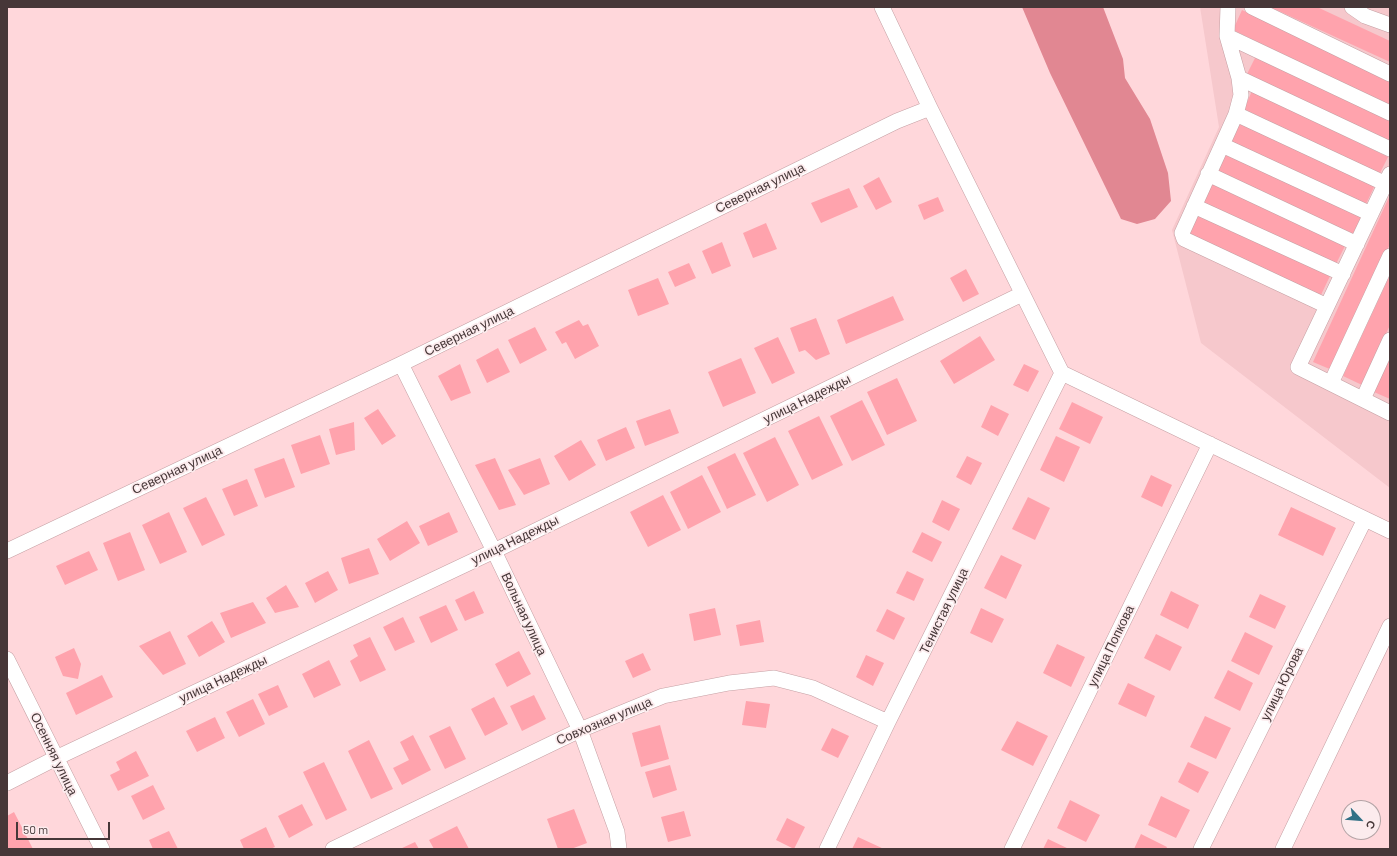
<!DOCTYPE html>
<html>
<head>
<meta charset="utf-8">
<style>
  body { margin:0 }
  #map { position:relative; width:1397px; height:856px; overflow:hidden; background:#ffd7db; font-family:Barlow,sans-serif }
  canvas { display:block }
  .frame { position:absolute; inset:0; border:8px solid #463738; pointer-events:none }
  .north { position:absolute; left:1341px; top:800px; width:40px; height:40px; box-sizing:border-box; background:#fcebed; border:1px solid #b3a3a5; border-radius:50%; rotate:116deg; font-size:11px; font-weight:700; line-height:16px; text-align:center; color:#463738 }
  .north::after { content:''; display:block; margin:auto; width:14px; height:18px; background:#327186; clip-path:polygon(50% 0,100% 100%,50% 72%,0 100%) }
  .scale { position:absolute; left:16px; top:822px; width:94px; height:18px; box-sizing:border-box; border:2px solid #463738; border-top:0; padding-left:5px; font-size:12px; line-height:14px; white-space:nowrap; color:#463738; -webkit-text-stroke:3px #fcebed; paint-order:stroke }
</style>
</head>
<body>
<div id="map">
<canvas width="1397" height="856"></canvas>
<div class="frame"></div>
<div class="north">С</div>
<div class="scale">50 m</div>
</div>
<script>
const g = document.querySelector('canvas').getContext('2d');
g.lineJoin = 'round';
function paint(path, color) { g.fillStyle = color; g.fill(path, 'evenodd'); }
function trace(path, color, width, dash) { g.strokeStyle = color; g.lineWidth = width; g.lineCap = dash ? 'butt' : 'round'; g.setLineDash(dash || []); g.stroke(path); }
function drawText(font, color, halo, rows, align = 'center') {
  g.font = font + ' Barlow,sans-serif'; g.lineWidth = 3.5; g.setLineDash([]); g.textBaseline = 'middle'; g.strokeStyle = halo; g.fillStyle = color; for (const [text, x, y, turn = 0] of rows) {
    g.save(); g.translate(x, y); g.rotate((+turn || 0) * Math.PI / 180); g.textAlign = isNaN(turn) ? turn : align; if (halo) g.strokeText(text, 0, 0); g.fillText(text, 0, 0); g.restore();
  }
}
paint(new Path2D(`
  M1200,7h190v481l-189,-145 -29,-113 47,-103z`), '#f6c8cc');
paint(new Path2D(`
  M1022,7h81l20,52 2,19 25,41 18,54 3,28 -16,18 -18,5 -16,-5 -71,-146z`), '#e18792');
paint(new Path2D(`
  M1270,7h47l73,34v21z
  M1242,10l148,72v24l-157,-76z
  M1256,56l134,63v23l-143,-68z
  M1252,91l136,66 -9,18 -135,-66z
  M1238,121l137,64 -9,19 -137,-64z
  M1226,150l136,65 -10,21 -136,-65z
  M879,177l13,25 -16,8 -13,-24z
  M1212,182l133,64 -10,20 -133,-64z
  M849,188l9,19 -37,16 -10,-20z
  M1390,195v49l-58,126 -19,-8z
  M938,197l6,14 -20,9 -6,-15z
  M1199,212l131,64 -10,21 -132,-64z
  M766,223l11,26 -24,9 -10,-25z
  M722,242l9,24 -19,8 -10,-23z
  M689,263l7,15 -21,9 -7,-15z
  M966,269l13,25 -16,8 -13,-24z
  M1390,275v50l-28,60 -19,-9z
  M658,278l11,26 -31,12 -10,-26z
  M893,296l11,24 -58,24 -9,-24z
  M816,318l14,36 -14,6 -11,-10 -6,2 -9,-24z
  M579,320l4,6 5,-2 11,22 -24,13 -9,-17 -4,2 -7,-12z
  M535,327l12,23 -27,14 -12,-24z
  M980,336l15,24 -41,24 -14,-23z
  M778,337l17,36 -23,11 -18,-36z
  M498,348l12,24 -23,11 -11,-23z
  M1390,357v42l-16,-7z
  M741,358l15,35 -33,14 -15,-35z
  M460,364l11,29 -20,8 -13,-25z
  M1024,364l15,7 -11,21 -15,-7z
  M897,378l20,43 -30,14 -20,-43z
  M862,400l23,45 -33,16 -22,-45z
  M1072,402l31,15 -13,27 -31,-15z
  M991,405l18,9 -11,22 -17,-9z
  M378,409l18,27 -14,9 -18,-27z
  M670,409l9,24 -34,13 -9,-25z
  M819,416l24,49 -31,15 -24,-49z
  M354,422l1,28 -19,5 -7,-26z
  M626,427l9,21 -29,13 -9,-21z
  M320,435l10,29 -29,10 -10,-29z
  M1056,436l24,11 -16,35 -24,-12z
  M775,437l24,48 -32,17 -24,-49z
  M581,440l15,25 -27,16 -15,-25z
  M735,453l21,42 -29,14 -20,-42z
  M967,456l15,7 -11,22 -15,-8z
  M284,458l11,29 -30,11 -11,-29z
  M495,458l21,47 -17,5 -24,-45z
  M540,458l10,26 -26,11 -16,-25z
  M702,475l19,37 -33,17 -18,-37z
  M1151,475l21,10 -10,22 -21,-10z
  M247,479l11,27 -24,10 -12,-27z
  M663,495l18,35 -33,17 -18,-35z
  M206,497l19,38 -23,11 -19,-38z
  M1028,497l22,11 -15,32 -23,-11z
  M942,500l18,9 -11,22 -17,-9z
  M1291,507l45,21 -13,28 -45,-21z
  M169,512l18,40 -27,12 -18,-39z
  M449,512l9,20 -30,14 -9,-20z
  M407,521l13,22 -30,18 -13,-22z
  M130,532l15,38 -27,11 -15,-38z
  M922,532l20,10 -10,20 -20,-10z
  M369,548l10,26 -30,10 -8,-26z
  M89,551l9,19 -33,15 -9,-19z
  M1001,555l21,10 -16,34 -22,-11z
  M328,571l10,19 -23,13 -10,-20z
  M907,571l17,8 -10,22 -18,-8z
  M286,585l13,22 -24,6 -9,-15z
  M474,591l10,22 -19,8 -10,-21z
  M1171,591l28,14 -11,24 -28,-14z
  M1260,594l26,12 -11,23 -26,-12z
  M253,602l13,21 -35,15 -11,-25z
  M446,605l12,25 -27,13 -12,-26z
  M715,608l6,27 -27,6 -5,-27z
  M981,608l23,11 -12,24 -22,-10z
  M887,609l18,9 -11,22 -18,-9z
  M403,617l12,25 -20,9 -12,-24z
  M760,620l4,22 -24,4 -4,-21z
  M212,621l13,21 -26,15 -12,-21z
  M170,631l16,33 -23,11 -24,-29z
  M1245,632l28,14 -14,29 -28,-14z
  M1156,634l26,13 -12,24 -26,-13z
  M370,637l16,33 -26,12 -10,-21 8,-5 -5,-11z
  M1057,644l28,13 -14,30 -28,-14z
  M74,648l7,16 -3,15 -15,-3 -8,-19z
  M519,651l12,23 -24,13 -12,-23z
  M643,653l8,17 -18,8 -8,-17z
  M866,655l18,8 -11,23 -17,-9z
  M329,660l12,25 -27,13 -12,-24z
  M1228,670l25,13 -13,28 -26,-13z
  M102,675l11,22 -37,18 -10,-22z
  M1128,683l27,13 -9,21 -28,-13z
  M278,685l10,22 -19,9 -11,-22z
  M534,695l12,24 -24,12 -12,-25z
  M494,697l14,27 -23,12 -14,-27z
  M253,699l12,25 -26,13 -13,-25z
  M746,701l24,3 -4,24 -24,-3z
  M1205,716l26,12 -15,31 -26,-12z
  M215,717l10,21 -28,14 -11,-21z
  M1017,721l31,15 -15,30 -32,-16z
  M660,725l9,34 -28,8 -9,-34z
  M450,726l16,33 -21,10 -16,-33z
  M832,728l17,8 -11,22 -17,-8z
  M413,735l18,35 -29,15 -9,-17 16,-8 -9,-18z
  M369,740l24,49 -22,10 -23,-48z
  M136,751l13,25 -31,15 -8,-16 10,-5 -4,-8z
  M324,762l23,48 -21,10 -23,-48z
  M1188,762l21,10 -11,21 -20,-11z
  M670,765l7,25 -24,8 -8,-26z
  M153,785l12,24 -22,11 -12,-24z
  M1161,796l29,14 -14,28 -28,-13z
  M1070,800l30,15 -14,27 -29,-14z
  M302,804l11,21 -24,13 -11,-22z
  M574,809l13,34 -16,6h-13l-11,-30z
  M684,811l7,25 -23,6 -7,-25z
  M14,812l19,37h-26v-33z
  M787,818l18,9 -11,22 -18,-9z
  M457,826l12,23h-35l-5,-9z
  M266,827l9,20 -5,2h-26l-4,-9z
  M169,831l9,18h-25l-4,-9z
  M1141,834l26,13 -1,2h-32z
  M858,837l26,12h-32z
  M1048,839l21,10h-26z
  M415,842l4,7h-19z`), '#ffa3ad');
const minor = new Path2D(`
  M882,7l48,101 132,265 328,158
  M1228,7l-1,29 12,42 2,17 -5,19 -14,31 -40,88 2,6 143,67
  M1252,7l138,67
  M1352,7l13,9 25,9
  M1227,36l163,77
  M1239,78l151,71
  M1236,114l150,70
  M1222,145l149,69
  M1208,174l149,70
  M1390,174l-92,193 92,46
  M1194,206l149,68
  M401,364l93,187 86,179 37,102 2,17
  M1331,383l59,-127
  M1363,399l27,-59
  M7,551l394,-187 496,-243 33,-13
  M7,659l95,190
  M7,783l49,-25 438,-207 528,-257
  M333,849l247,-119 83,-34 66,-13 45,-5 39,10 75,34
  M827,849l61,-127 174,-349
  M1012,849l198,-405
  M1201,849l164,-330
  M1283,849l107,-223`);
trace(minor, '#c5a0a4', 16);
trace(minor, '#fff', 15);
drawText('13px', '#463738', '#fcebed', [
  ["Северная улица",760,188,-26],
  ["Северная улица",469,331,-26],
  ["улица Надежды",807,399,-26],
  ["Северная улица",177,470,-25],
  ["улица Надежды",515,540,-26],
  ["Тенистая улица",944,611,-64],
  ["Вольная улица",524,614,65],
  ["улица Попкова",1111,646,-64],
  ["улица Надежды",223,679,-25],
  ["улица Юрова",1282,684,-64],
  ["Совхозная улица",604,721,-23],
  ["Осенняя улица",54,754,64]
]);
</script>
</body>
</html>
